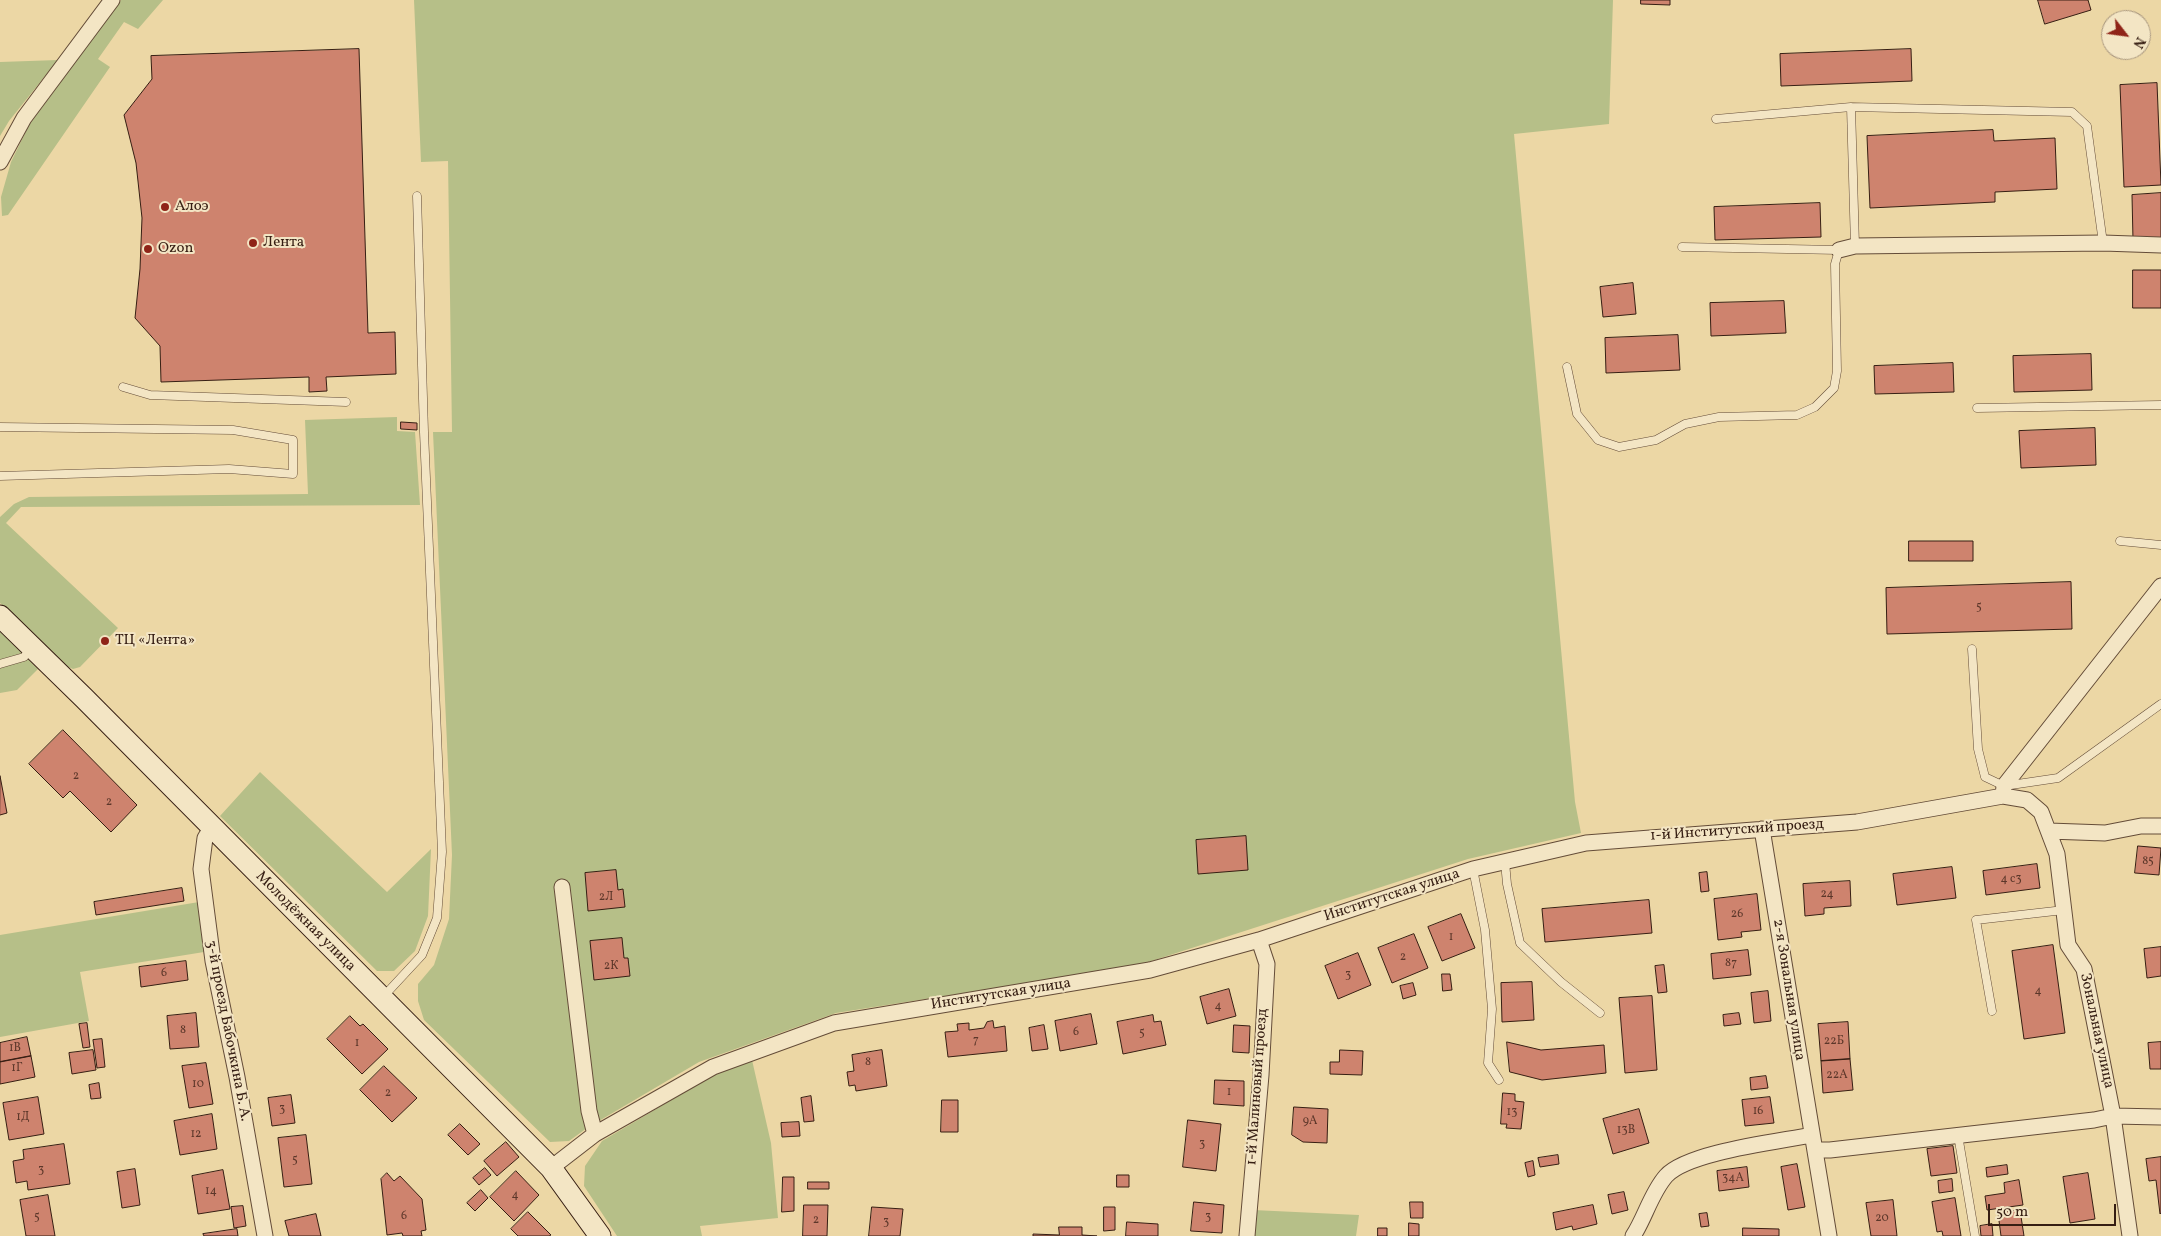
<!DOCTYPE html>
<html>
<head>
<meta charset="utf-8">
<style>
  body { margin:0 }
  #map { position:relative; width:2161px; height:1236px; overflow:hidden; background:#ecd7a5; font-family:Vollkorn,serif }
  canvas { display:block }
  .north { position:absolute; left:2101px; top:10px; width:50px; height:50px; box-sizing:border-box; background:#f3e5c4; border:1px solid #a7957d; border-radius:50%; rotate:120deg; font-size:14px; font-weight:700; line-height:20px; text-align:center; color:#361e13 }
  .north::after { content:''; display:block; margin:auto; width:18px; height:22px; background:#8f2418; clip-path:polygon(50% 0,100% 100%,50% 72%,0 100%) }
  .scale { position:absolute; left:1988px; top:1204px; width:128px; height:22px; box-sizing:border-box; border:2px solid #361e13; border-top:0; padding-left:6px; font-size:15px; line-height:18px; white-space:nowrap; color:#361e13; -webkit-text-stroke:4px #f3e5c4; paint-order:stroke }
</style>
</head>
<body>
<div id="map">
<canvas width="2161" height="1236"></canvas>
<div class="north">N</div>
<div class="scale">50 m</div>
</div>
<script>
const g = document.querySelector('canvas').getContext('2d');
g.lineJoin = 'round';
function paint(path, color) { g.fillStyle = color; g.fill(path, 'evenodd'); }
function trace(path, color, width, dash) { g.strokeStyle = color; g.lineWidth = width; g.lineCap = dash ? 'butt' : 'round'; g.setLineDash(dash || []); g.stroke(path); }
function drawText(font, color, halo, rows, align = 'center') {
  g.font = font + ' Vollkorn,serif'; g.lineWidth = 4; g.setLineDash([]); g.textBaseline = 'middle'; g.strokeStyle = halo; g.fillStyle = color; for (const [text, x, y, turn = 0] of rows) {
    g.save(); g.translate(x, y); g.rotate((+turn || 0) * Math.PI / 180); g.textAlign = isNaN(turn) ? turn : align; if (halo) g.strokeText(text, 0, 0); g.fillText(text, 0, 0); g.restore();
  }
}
paint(new Path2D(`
  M121,0h42l-25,29 -14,-7 -26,37 12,8 -102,148 -6,1 -1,-19 10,-35 18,-37z
  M414,0h1199l-4,124 -95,10 61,668 6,31 -113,26 -332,107 -300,47 -137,49 -112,66 -18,13 -19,1 -126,-122 -6,-19v-17l16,-19 15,-46 3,-64 -19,-423h19l-4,-271 -27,1z
  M58,60l-49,61 -9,15v-74z
  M397,417v14l18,1 5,73 -399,2 -15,16 112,105 -38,39 -7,2 -7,-3 -66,-63v-86l14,-13 15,-7 279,-3 -3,-74z
  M0,631l38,38 -21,21 -17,3z
  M260,772l127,120 44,-43 -3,67 -13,35 -21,20h-17l-157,-155z
  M199,902l5,50 -124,20 9,49 -89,16v-102z
  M752,1060l19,83 7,75 -78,8 2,10h-85l-33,-50 1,-20 17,-25 115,-68z
  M1253,1210l106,5 -3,21h-105z`), '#b6bf88');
const building = new Path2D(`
  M1641,0h29v5l-29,-1z
  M2038,0h50l3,10 -46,14z
  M359,49l9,284 27,-1 1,42 -70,3 1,14 -18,1v-15l-148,5 -1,-36 -25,-28 5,-49 2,-51 -6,-55 -12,-48 28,-36 -1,-23z
  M1911,49l1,32 -131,5 -1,-32z
  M2157,83l4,102 -37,2 -4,-102z
  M1993,130l1,11 61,-3 2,51 -62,3v10l-125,6 -3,-72z
  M2161,193v46l-28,1 -1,-45z
  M1820,203l1,34 -106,3 -1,-33z
  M2133,270h28v38h-28z
  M1633,283l3,31 -33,3 -3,-30z
  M1784,301l2,32 -75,3 -1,-33z
  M1678,335l2,35 -74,3 -1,-35z
  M2091,354l1,36 -78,2 -1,-36z
  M1953,363l1,29 -79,2 -1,-28z
  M401,422l16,1v7l-16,-1z
  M2095,428l1,37 -75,3 -2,-37z
  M1909,541h64v20h-64z
  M2071,582l1,47 -185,5 -1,-46z
  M63,730l74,75 -26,27 -41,-41 -7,7 -34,-34z
  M0,776l7,37 -7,2z
  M1246,836l2,34 -50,4 -2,-34z
  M2138,846l23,2 -2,27 -24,-2z
  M2037,864l3,24 -54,7 -3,-24z
  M1952,867l4,31 -59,7 -4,-31z
  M616,870l2,20 5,-1 2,18 -37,4 -3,-38z
  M1707,872l2,19 -8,1 -2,-19z
  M1850,881l1,25 -27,2v6l-19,2 -2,-32z
  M182,888l2,13 -88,14 -2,-13z
  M1757,894l4,36 -20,2 1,5 -24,3 -4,-41z
  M1649,900l3,33 -107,9 -3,-33z
  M1461,914l14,34 -33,13 -14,-34z
  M1414,934l14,34 -36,15 -14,-35z
  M622,938l2,20h4l2,18 -36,4 -4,-39z
  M2053,945l12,88 -41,6 -12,-88z
  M2161,947v29l-14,2 -3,-29z
  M1748,950l3,25 -38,4 -2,-25z
  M1358,953l13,32 -33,14 -13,-33z
  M186,961l2,19 -47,7 -2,-20z
  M1664,965l3,27 -9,1 -3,-27z
  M1442,974h8l2,16 -9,1z
  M1532,982l2,38 -32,2 -1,-39z
  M1413,983l3,12 -13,4 -3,-13z
  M1229,989l7,27 -29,8 -7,-27z
  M1768,991l3,30 -17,2 -3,-30z
  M1652,996l5,74 -32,3 -6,-75z
  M196,1013l3,34 -29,2 -3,-33z
  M1739,1013l2,11 -17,2 -1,-11z
  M1091,1014l6,30 -37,7 -5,-30z
  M1153,1015l1,7 7,-1 5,24 -43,9 -6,-32z
  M350,1016l10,10 3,-2 25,25 -26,25 -35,-35z
  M993,1021l1,7 11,-2 2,25 -59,6 -3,-25 13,-1 -1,-7 12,-1v7l15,-2 3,-6z
  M1848,1022l2,37 -29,2 -3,-37z
  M87,1023l3,24 -7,1 -4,-24z
  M1044,1025l4,24 -16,2 -3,-23z
  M1234,1025l16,1 -1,27 -16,-1z
  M27,1037l4,19 -31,6v-19z
  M102,1039l3,28 -8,1 -4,-28z
  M1507,1042l34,8 63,-5 2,28 -64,7 -32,-8z
  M2161,1042v27h-11l-2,-26z
  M93,1050l3,20 -24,4 -3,-21z
  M882,1050l5,36 -31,5 -1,-6 -6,1 -2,-14 7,-1 -2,-16z
  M1340,1050l23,1 -1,24 -32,-1v-12h9z
  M31,1056l4,21 -35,7v-22z
  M1850,1059l3,31 -30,3 -2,-32z
  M206,1063l7,41 -24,4 -7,-42z
  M384,1066l33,32 -25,24 -32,-32z
  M1766,1076l2,12 -17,2 -1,-12z
  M1215,1080l29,1v25l-30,-2z
  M99,1083l2,15 -10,1 -2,-14z
  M1503,1093l12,1v7l9,1 -3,27 -15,-1 1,-4h-6z
  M291,1095l4,28 -23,3 -4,-28z
  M811,1096l3,25 -10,1 -3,-24z
  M38,1097l6,37 -35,6 -6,-37z
  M1770,1097l4,26 -29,3 -3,-26z
  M942,1100h16v32h-17z
  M1294,1107l34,2 -1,34 -24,-1 -11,-7z
  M1639,1109l10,34 -36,11 -10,-35z
  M212,1114l5,35 -37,6 -6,-34z
  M1188,1120l33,4 -5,47 -33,-4z
  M799,1122l1,14 -18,1 -1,-14z
  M460,1124l20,20 -12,11 -20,-20z
  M306,1135l6,49 -28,3 -6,-49z
  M506,1142l13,15 -22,19 -13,-15z
  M64,1144l6,40 -42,6 -1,-9 -11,2 -3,-22 11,-2 -1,-9z
  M1953,1146l4,27 -26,3 -4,-27z
  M1558,1155l1,9 -19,3 -2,-9z
  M2161,1157v56l-1,1 -4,-34 -7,1 -3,-22z
  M1533,1161l2,14 -7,2 -3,-14z
  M1797,1164l8,43 -17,3 -7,-43z
  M2007,1165l1,9 -21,3 -1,-9z
  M1747,1167l2,20 -30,4 -2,-20z
  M485,1168l6,7 -12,10 -6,-7z
  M135,1169l5,36 -18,3 -5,-36z
  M223,1170l7,39 -32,5 -6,-38z
  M516,1171l23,24 -25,26 -24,-24z
  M387,1173l7,8 6,-5 22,23 4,31 -5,1 1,5h-19l-1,-3 -15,2 -6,-56z
  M2088,1173l7,46 -25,4 -7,-46z
  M1117,1175h12v12h-12z
  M783,1177h11v34l-12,1z
  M1952,1179l1,12 -14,2 -1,-12z
  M2019,1180l4,25 -36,5 -2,-14 20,-3 -1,-10z
  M808,1182h21v7h-21z
  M481,1190l7,8 -13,13 -8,-8z
  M1624,1192l4,18 -16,4 -4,-19z
  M48,1195l7,41h-29l-6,-36z
  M1955,1198l6,38h-18l-1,-5 -5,1 -5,-30z
  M1893,1200l4,36h-26l-5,-33z
  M1194,1202l30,3 -2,28 -31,-2z
  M1410,1202h13v16h-12z
  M804,1205h24l-1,31h-24z
  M1593,1205l4,19 -24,6 -1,-4 -16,4 -3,-17z
  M243,1206l3,20 -12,2 -3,-21z
  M872,1207l31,2 -3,27h-31z
  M1104,1207h11v23l-11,1z
  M2020,1210l4,26h-23l-3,-23z
  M528,1212l23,23 -2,1h-31l-7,-7z
  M1707,1213l2,13 -8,1 -2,-13z
  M316,1214l5,22h-32l-4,-15z
  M1127,1222l31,2v12h-32z
  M1409,1223l10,1v12h-10z
  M1992,1224l1,12h-12l-1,-10z
  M1059,1227h23v8l15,1h-64v-2l26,1z
  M1378,1228h9v8h-9z
  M1743,1228l36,1v7h-36z
  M237,1229l1,7h-34l-1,-2z`);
paint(building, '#ce836e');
trace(building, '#361e13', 1);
const lane = new Path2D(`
  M1716,119l135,-12
  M1855,246l-4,-139 221,5 15,14 16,117
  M1567,367l10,47 21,26 21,7 37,-7 29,-16 34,-7 78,-2 18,-8 19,-19 3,-17 -2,-107 4,-14 -157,-3
  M123,387l27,8 196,7
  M1977,408l184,-3
  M0,427l233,3 60,10v34l-64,-5 -229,7
  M2120,541l41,4
  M1972,649l6,100 7,28 19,9 54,-8 103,-74
  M0,664l24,-7 7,-9
  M1505,862l2,22 13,59 41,39 39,31
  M1473,869l12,61 7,79 -4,54 11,17
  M383,997l39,-42 15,-37 5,-66 -18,-420 -7,-236
  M1992,1011l-16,-91 88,-10
  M1958,1135l17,101`);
const street = new Path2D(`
  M0,162l24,-44 88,-118
  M1839,250l16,-4 248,-3 58,2
  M2003,796l1,-10 157,-200
  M211,828l-6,10 -4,31 12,92 24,116 28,159
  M1762,829l67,407
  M2049,831l56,2 36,-7h20
  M562,887l27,224 6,23
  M1816,1150h14l264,-30 19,-4 48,1
  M551,1168l44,-34 118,-67 121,-44 316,-53 109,-30 214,-71 113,-26 271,-21 146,-26 24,4 14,12 16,42 11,91 16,24 29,147 17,120
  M1247,1236l14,-161 6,-111 -8,-24
  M1633,1236c12,-18 18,-43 33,-60 22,-24 111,-34 146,-41`);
const secondary = new Path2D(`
  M0,616l84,82 467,470 49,68`);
trace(lane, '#644c38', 9);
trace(street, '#644c38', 17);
trace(secondary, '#361e13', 23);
trace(lane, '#f3e5c4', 8);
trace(street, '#f3e5c4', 15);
trace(secondary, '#f3e5c4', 21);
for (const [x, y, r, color] of [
  [165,207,5,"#8f2418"],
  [253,243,5,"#8f2418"],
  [148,249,5,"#8f2418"],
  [105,641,5,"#8f2418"]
]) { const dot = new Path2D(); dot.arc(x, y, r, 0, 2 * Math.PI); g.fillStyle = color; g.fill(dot); trace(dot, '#f3e5c4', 2); }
drawText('12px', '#5c372a', null, [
  ["5",1979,608],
  ["2",76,777],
  ["2",109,803],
  ["85",2148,862],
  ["4 с3",2011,880],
  ["24",1827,895],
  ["2Л",606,898],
  ["26",1737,915],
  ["1",1451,938],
  ["2",1403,958],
  ["87",1731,964],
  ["2К",611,967],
  ["6",164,974],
  ["3",1348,976],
  ["4",2038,992],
  ["4",1218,1007],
  ["8",183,1031],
  ["6",1076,1033],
  ["5",1142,1034],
  ["7",976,1041],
  ["22Б",1834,1042],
  ["1",357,1044],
  ["1В",15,1049],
  ["8",868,1063],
  ["1Г",17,1069],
  ["22А",1837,1076],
  ["10",198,1085],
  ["1",1229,1093],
  ["2",388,1094],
  ["3",282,1110],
  ["16",1758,1112],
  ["13",1512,1113],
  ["1Д",23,1118],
  ["9А",1310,1122],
  ["13В",1626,1131],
  ["12",196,1135],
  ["3",1202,1145],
  ["5",295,1161],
  ["3",41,1171],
  ["34А",1733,1179],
  ["14",211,1192],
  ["4",515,1196],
  ["6",404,1217],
  ["5",37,1218],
  ["3",1208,1218],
  ["20",1882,1219],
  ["2",816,1221],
  ["3",886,1223]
]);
drawText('15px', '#361e13', '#f3e5c4', [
  ["Алоэ",175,207],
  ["Лента",263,243],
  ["Ozon",158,249],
  ["ТЦ «Лента»",115,641]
], 'left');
drawText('15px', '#361e13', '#f3e5c4', [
  ["1-й Институтский проезд",1737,831,-4],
  ["Институтская улица",1392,896,-18],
  ["Молодёжная улица",305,922,45],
  ["2-я Зональная улица",1788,990,81],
  ["Институтская улица",1001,995,-9],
  ["3-й проезд Бабочкина Б. А.",227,1031,79],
  ["Зональная улица",2096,1031,78],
  ["1-й Малиновый проезд",1258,1087,-86]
]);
</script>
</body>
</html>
